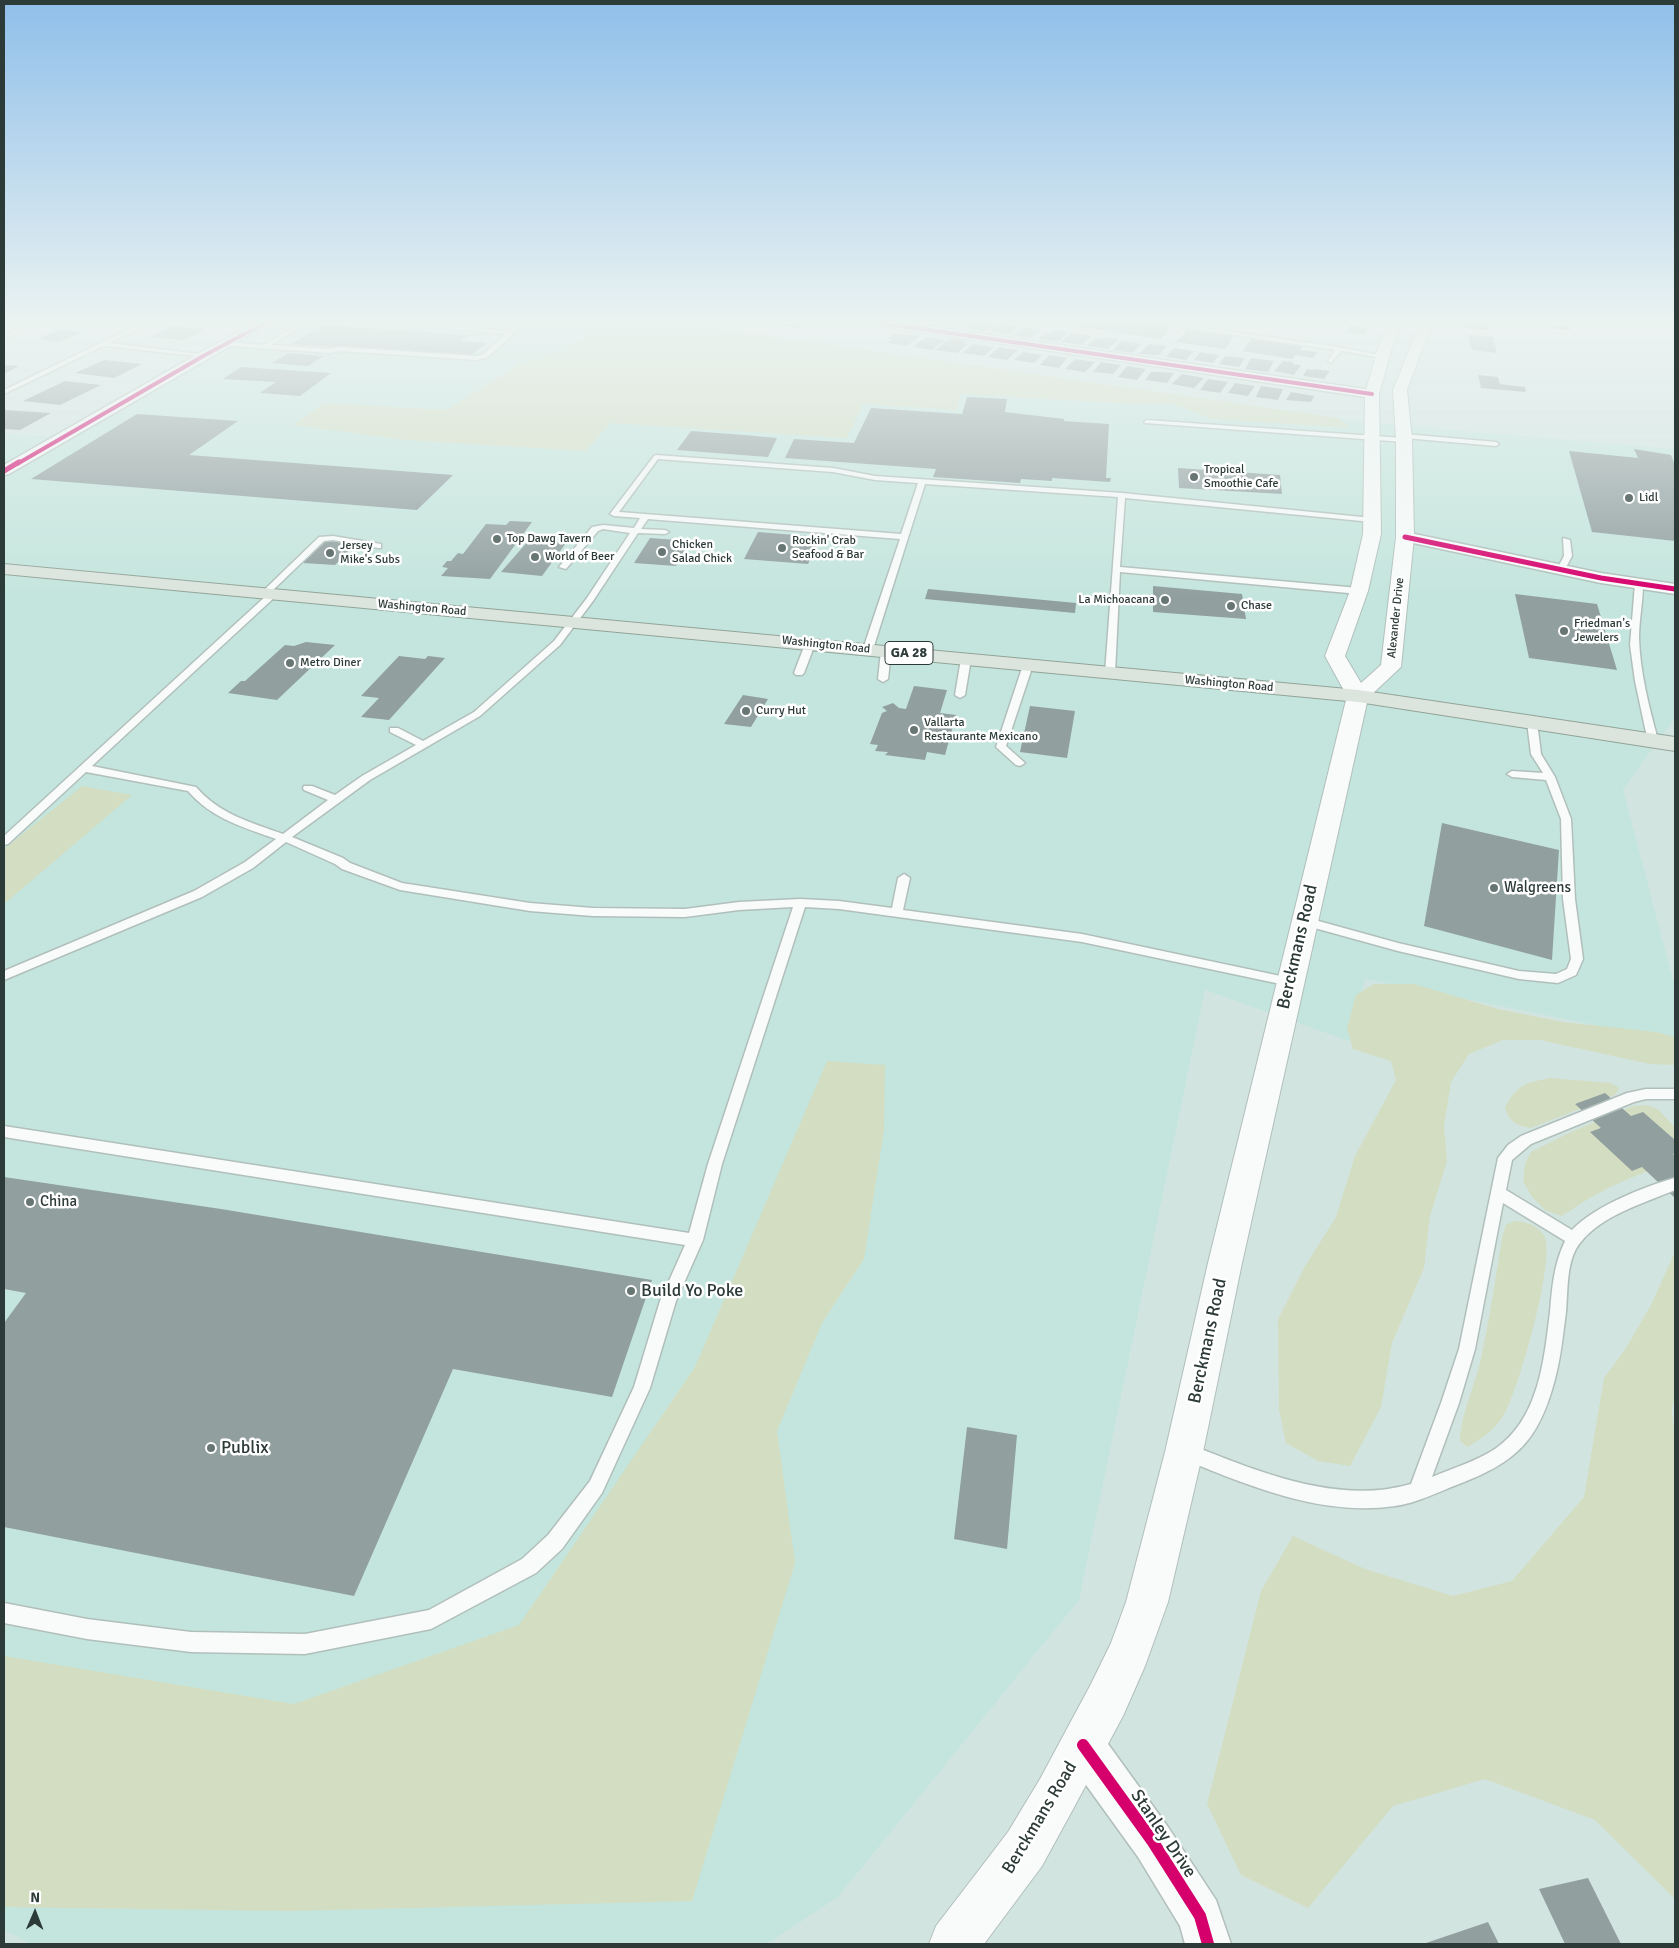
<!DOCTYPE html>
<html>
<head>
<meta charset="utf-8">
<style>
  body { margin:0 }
  #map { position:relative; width:1679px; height:1948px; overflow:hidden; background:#d2e4e0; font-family:Signika,sans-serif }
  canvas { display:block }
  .frame { position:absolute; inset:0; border:5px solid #2d3b38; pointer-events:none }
  .north { position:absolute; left:10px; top:1888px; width:50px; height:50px; -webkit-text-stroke:4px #fff; paint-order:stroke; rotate:1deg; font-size:14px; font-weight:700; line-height:20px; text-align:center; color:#2d3b38 }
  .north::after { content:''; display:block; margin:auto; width:18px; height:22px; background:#2d3b38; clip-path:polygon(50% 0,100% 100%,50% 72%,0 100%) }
</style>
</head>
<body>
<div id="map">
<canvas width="1679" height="1948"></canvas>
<div class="frame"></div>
<div class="north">N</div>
</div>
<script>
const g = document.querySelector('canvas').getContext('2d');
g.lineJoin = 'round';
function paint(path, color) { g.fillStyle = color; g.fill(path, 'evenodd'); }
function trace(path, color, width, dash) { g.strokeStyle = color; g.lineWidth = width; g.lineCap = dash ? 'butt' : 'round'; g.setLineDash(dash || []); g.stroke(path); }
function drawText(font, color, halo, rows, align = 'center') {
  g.font = font + ' Signika,sans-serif'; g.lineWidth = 5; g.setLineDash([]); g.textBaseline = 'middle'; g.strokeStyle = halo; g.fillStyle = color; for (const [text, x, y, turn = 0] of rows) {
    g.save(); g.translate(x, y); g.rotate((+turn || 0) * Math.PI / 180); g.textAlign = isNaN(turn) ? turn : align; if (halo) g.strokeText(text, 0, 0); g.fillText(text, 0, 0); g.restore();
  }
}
paint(new Path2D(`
  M269,323h411l692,100 303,26v269l-52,71 52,199v53l-310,-62 -16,62 -144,-51 -126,610 -241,297 -71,47h-736l-27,-14v-1496l50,3z`), '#c4e5dd');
paint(new Path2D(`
  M610,323h70l658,95 13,10 -138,-9 -39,-15h-38l-175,-10 -5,16 -93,-6 -16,34 -237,-15 -25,28 -178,-11 -114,-15 31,-22 123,7 74,-47 42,-11 25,-18z
  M82,786l50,9 -128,109v-55z
  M1374,984h40l84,25 65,13 93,10 19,5v28l-25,-1 -110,-24h-37l-34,14 -18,28 -7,44 3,35 -17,55 -6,52 -32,75 -11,64 -31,59 -32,-5 -32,-18 -7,-34 -1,-90 26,-51 32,-51 19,-61 41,-76 -5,-19 -38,-12 -6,-21 9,-33z
  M827,1061l58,4 -1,65 -20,129 -42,64 -45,108 18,132 -103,338 -403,10 -285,-4v-251l290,48 225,-79 176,-258z
  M1550,1078l61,5 8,5 -4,7 -84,33c-14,-2 -23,-7 -26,-21 13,-23 21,-24 45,-29z
  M1646,1105l12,4 17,19v32c-29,12 -60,23 -87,39 -9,5 -17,12 -27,17l-16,-6 -13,-13 -9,-16 2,-18 6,-11 40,-20 62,-26z
  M1515,1221c11,1 23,4 29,15 13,20 -27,161 -42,182 -10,14 -21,21 -35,29l-7,-6c0,-22 13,-52 19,-74 10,-43 16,-86 23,-129l4,-13z
  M1675,1252v137l-3,21 3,35v454l-80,-79 -110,-41 -92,27 -85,102 -67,-33 -34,-71 54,-213 32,-55 72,33 88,27 59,-15 72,-84 20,-119 22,-30 26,-45z`), '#d3ddc1');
paint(new Path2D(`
  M787,323h20l-8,5 -16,-2z
  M971,323h23l-9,8 -20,-2z
  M998,323h6l15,3 -10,8 -20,-3z
  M1057,323h85l29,4 -10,12z
  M1464,323h23l2,7 -24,-2z
  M1552,324l18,2 1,4 -17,-1z
  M323,325l146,10 -8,6 26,2 -17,13 -179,-12z
  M1350,325l19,3 -5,7 -19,-3z
  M173,326l34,3 -23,11 -35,-3z
  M1024,327l17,3 -10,8 -17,-3z
  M62,329l21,3 -24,10 -22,-3z
  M1054,330l14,2 -10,10 -20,-3 7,-7 7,1z
  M1187,330l47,6 -9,13 -49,-7z
  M1071,333l21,3 -10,9 -21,-3z
  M894,334h9l17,2 -13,10 -20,-3 5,-4h-4z
  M1468,335l25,2 4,16 -25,-3z
  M926,337l19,3 -13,10 -19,-3z
  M1103,337l15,2 -10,10 -21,-3 7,-7h7z
  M950,338l17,3 -3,2 4,1 -11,9 -22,-3z
  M1252,338l51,7 -3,5 17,2 -4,6 -18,-3 -2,4 -51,-8z
  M1122,341l19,3 -8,9 -20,-3z
  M973,344l21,3 -10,9 -21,-3z
  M1149,344l18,2 -8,9 -20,-1z
  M999,347l19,3 -11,10 -19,-3z
  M1174,348l20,3 -8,9 -20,-3z
  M1023,352l19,3 -8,8 -20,-3z
  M1200,352l19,3 -6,8 -19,-3z
  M288,353l36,3 -16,10 -36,-3z
  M1049,355l18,3 -8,10 -19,-3z
  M1225,356l20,2 -6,9 -20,-3z
  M1251,358l23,3 -6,11 -23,-3z
  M1075,359l20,3 -10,10 -20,-3z
  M104,360l38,4 -28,14 -39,-5z
  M1283,361l11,1 -2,2 9,1 -7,10 -20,-4z
  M1101,362l20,3 -8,9 -20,-2z
  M4,365l15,1 -15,8z
  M1127,366l19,3 -9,11 -19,-3z
  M241,367l90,6 -31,23 -40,-3 16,-11 -53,-3z
  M1307,369l6,1 1,-1 16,2 -6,8 -21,-3z
  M1151,372h10l13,1 -7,10 -22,-3z
  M1182,374l22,4 -10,10 -22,-4z
  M1478,375l20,2 2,7 25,3 1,5 -45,-4z
  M1208,379l20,3 -8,11 -20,-3z
  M65,381l36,4 -41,20 -37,-4z
  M1235,383l20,3 -7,10 -20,-3z
  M1261,386l22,3 -5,11 -22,-3z
  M1291,392l23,4 -3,6 -25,-2z
  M967,397l40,2 -2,13 59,7v2l45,3 -3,54h5l-1,4 -58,-4v3l-31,-2 -1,4 -87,-6 3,-8 -151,-11 9,-19 60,4 17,-35 91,6z
  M4,410l47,3 -31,17 -16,-1z
  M137,414l101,7 -49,34 264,20 -36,35 -386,-31z
  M691,431l53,4 33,3 -9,19 -91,-7z
  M1634,449l37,6 4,10v76l-83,-9 -23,-81 69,7z
  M1178,468l102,7 2,19 -103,-6z
  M510,521l22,1 -42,57 -49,-3 7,-8 -6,-1 5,-6h4l7,-8 5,1 23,-30 20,1z
  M758,532l62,5 -12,27 -64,-5z
  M650,538l41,3 -15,25 -42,-3z
  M529,540l37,3 -24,33 -41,-4z
  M326,541l31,2 -22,22 -32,-2z
  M1153,586l89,8 4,25 -93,-7z
  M928,589l148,14 -1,10 -150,-14z
  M1515,594l82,10 20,66 -88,-12z
  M306,642l29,3 -58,55 -49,-7 13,-12h4l40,-36 9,1z
  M399,656l26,3 3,-3 17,2 -56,62 -28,-3 18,-19 -18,-2z
  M914,686l33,4 -7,23 16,2 -11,40 -18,-3 -2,8 -40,-5 3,-3 -13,-1 3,-6 -8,-1 12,-31 5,-2 -5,-4 11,-4 6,5 7,1z
  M743,695l25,4 -17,28 -27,-3z
  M1030,706l45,5 -8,47 -47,-6z
  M1442,823l117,27 -7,110 -128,-34z
  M1605,1093l26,23 12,-4 32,28v13l-2,1 2,3v41l-33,-31 -10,4 -42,-39 11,-4 -26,-24z
  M4,1177l217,32 431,71 -40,117 -159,-28 -99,227 -350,-69v-204l22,-30 -22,-4z
  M967,1427l50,8 -10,114 -53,-10z
  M1588,1878l33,66h-56l-26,-55z
  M1488,1922l11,22h-76z`), '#919f9f');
const lane = new Path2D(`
  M29,323h8l-33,16v-4z
  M141,323h8l-39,20 98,12 -3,2 -101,-11 -100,48v-4z
  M300,323h8l-37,22 59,4 10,-2 136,9 6,-1 24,-21 -126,-11h29l99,8 8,-8h7l-11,11 -2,4 -24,20 -10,2 -136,-9 -10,2 -103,-7 -3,-2 3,-2 37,3z
  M1153,323h17l169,24 46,9 -3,2 -41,-7 -10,12 -3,-2 7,-11z
  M1147,420l256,18 -2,-2 3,-2 92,8 3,2 -3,2 -91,-8 2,2 -3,2 -259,-19 -1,-1z
  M656,455l177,13 42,8 247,17 250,25 4,2 -4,2 -247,-24 -5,69 239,21 4,3 -4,3 -239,-22 -5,101 -5,3 -5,-3 13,-176 -193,-13 -52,165 -5,3 -5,-3 37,-110 -252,-20 -7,10 24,1 4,2 -4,2 -27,-1 -45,68 -33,44 -80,71 -110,64 -78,57 51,21 7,5 52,20 128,20 63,5 92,1 54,-7 61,-3 39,2 53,7 6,-30 6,-4 6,4 -7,32 179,24 208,44 6,4 -6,4 -208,-44 -243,-33 -34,-2 -83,257 -19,76 -27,61 -26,87 -48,105 -40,56 -26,24 -105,56 -126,25 -114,-2 -104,-13 -83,-16v-20l83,16 104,13 114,2 124,-24 93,-51 26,-24 42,-54 44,-94 26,-86 25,-56 -681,-108v-11l685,107 19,-69 85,-257 -54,3 -54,7 -92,-1 -63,-5 -130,-21 -58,-21 -7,-5 -49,-22 -33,26 -51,29 -198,83v-9l190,-80 51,-29 31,-23c-33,-12 -64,-20 -88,-48l-102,-19 -78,72 -4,1v-9l263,-241 -6,-2 58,-56 14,-1 48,8v4h-3l-45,-8 -9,1 -53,51h5v4l-184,170 104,21c23,27 54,35 87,47l45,-34 -24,-10 -1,-2 1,-2h8l23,9 27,-19 54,-31 -26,-13v-4h8l25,13 51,-29 80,-71 33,-43 43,-65 -27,-4 -5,2 -32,38 -7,-2 33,-40 11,-2 31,3 6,-10 -26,-2 -4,-2 44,-58zM658,459l175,13 42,8 43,3 -17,51 -282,-22z
  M1563,538l7,2 2,16 -8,15h-3l-4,-2 7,-13z
  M1639,581l4,3c0,18 -4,36 -4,54 1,34 10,69 19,102l-5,3 -5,-3 -3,-12 -10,-47 -5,-36 5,-61z
  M810,641l5,3 -11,29 -2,2h-6l-2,-2 11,-29z
  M886,648l5,3 -3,28 -5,3 -5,-3 3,-28z
  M966,656l5,3 -6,36 -5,3 -5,-3 6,-36z
  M1028,662l5,3 -27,81 19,17 -5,3 -4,-1 -20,-18 27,-82z
  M1532,719l5,3 4,32 14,23 16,42 4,80 8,60 -7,16 -18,8 -39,-4 -121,-28 -98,-27 -2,-3 2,-3 4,-1 94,26 121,28 37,3 11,-5 4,-10 -8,-60 -2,-80 -15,-39 -34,-3 -5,-3 5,-3 31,2 -12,-19 -4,-32z
  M1646,1089h29v10h-29l-12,3 -103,42 -19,16 -6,30 66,40c23,-24 71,-43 103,-52v12c-32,14 -72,24 -95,53 -14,17 -12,48 -14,69 -3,22 -5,45 -11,67 -16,61 -38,83 -96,105 -21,8 -42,19 -64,22 -75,11 -147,-21 -215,-48l-3,-6 3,-6 6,-3c69,27 150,63 225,41l30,-81 18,-54 39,-191 10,-13 13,-9 106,-43zM1503,1203l62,38c-11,23 -13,46 -15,71 -6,48 -11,107 -55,137 -20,13 -42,19 -63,28l27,-74 16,-54z`);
const street = new Path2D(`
  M256,323h14l-261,151 -5,1v-10l197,-113z
  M876,323h31l465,67 6,4 -6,4 -491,-72z
  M1405,532l196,41 74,11v10l-74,-11 -202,-43 -2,-3 2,-3z
  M1083,1724l15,6 70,97 48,73 15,44h-46l-5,-18 -42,-69 -70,-97 -6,-15 6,-15z`);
const secondary = new Path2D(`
  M1389,323h12l-10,28 -12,43 2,140 -13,57 -23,65 16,27 20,-18 15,-128v-97l-3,-50 27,-67h12l-25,67 5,50 2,97 -13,130 -33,31 -126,565 -39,189 -35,150 -23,64 -22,50 -51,95 -30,55 -58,78h-55l7,-18 72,-94 32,-53 51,-95 20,-41 15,-41 39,-150 43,-189 139,-567 -22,-40 25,-65 13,-57 2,-140 12,-43z`);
const primary = new Path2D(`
  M4,564l1354,126 317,47v14l-317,-49 -1354,-128z`);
trace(lane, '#b1bfbb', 3);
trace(street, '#b1bfbb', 3);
trace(secondary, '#b1bfbb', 2);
trace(primary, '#92a499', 2);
paint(lane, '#f8fbfa');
paint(street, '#f8fbfa');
paint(secondary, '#f8fbfa');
paint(primary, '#dce4de');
trace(new Path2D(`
  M881,323l491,71
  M17,464l188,-109 60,-32`), '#d6006c', 4);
trace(new Path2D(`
  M4,471l15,-9
  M1405,537l196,41 74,11`), '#d6006c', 5);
trace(new Path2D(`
  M1083,1745l70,97 47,74 8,28`), '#d6006c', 12);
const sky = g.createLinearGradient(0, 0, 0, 596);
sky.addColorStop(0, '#8fbfea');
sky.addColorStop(0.54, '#ebf3f1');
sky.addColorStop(1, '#ebf3f100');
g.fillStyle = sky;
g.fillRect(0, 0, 1679, 596);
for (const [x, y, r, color] of [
  [1194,477,5,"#677673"],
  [1629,498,5,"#677673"],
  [497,539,5,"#677673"],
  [782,548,5,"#677673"],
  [662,552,5,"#677673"],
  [330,553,5,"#677673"],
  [535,557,5,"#677673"],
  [1165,600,5,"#677673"],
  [1231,606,5,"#677673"],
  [1564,631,5,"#677673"],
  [290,663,5,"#677673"],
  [746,711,5,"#677673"],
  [914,730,5,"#677673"],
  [1494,888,5,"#677673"],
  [30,1202,5,"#677673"],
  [631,1291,5,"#677673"],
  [211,1448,5,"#677673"]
]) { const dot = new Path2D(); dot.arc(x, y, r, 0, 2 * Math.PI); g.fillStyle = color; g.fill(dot); trace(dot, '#fff', 2); }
drawText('12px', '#2d3b38', '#fff', [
  ["Tropical",1204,470],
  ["Smoothie Cafe",1204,484],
  ["Lidl",1639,498],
  ["Top Dawg Tavern",507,539],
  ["Rockin' Crab",792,541],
  ["Seafood & Bar",792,555],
  ["Chicken",672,545],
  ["Salad Chick",672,559],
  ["Jersey",340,546],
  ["Mike's Subs",340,560],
  ["World of Beer",545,557],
  ["La Michoacana",1155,600,"right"],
  ["Chase",1241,606],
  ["Friedman's",1574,624],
  ["Jewelers",1574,638],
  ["Metro Diner",300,663],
  ["Curry Hut",756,711],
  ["Vallarta",924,723],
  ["Restaurante Mexicano",924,737]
], 'left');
drawText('12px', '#2d3b38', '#fff', [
  ["Washington Road",422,608,5],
  ["Alexander Drive",1396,618,-84],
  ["Washington Road",826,645,6],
  ["Washington Road",1229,684,5]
]);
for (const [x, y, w] of [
  [909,653,48]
]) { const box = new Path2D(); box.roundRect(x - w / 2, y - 11.5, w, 23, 4); g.fillStyle = '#fff'; g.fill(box); trace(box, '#2d3b38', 1); }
drawText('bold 14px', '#2d3b38', null, [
  ["GA 28",909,653]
]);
drawText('15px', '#2d3b38', '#fff', [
  ["Walgreens",1504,888],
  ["China",40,1202]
], 'left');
drawText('18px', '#2d3b38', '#fff', [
  ["Berckmans Road",1298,947,-77],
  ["Berckmans Road",1208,1341,-78],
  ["Berckmans Road",1040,1818,-59],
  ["Stanley Drive",1163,1834,56]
]);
drawText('18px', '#2d3b38', '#fff', [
  ["Build Yo Poke",641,1291],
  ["Publix",221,1448]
], 'left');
</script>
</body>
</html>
